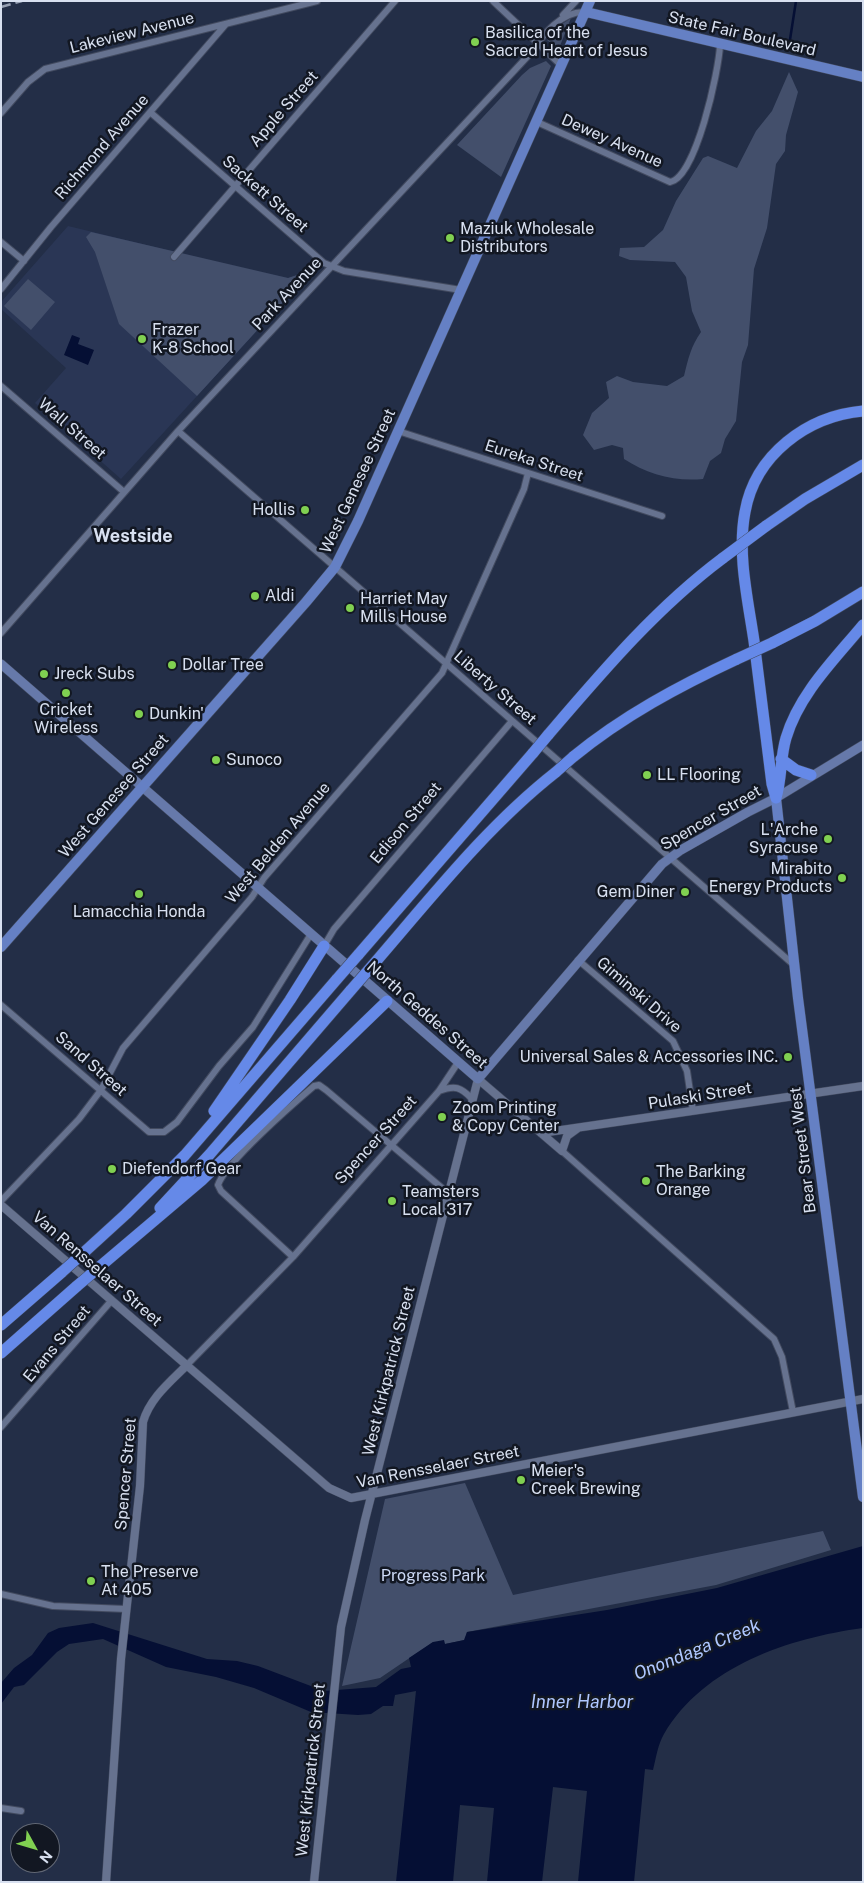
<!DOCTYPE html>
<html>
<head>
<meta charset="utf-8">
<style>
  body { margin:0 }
  #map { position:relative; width:864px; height:1883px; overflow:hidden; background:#232e47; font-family:"Public Sans",sans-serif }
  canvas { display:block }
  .frame { position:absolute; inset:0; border:2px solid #d8e0f0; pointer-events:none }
  .north { position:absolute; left:10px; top:1823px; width:50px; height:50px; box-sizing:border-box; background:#121722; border:1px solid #616774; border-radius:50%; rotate:129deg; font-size:14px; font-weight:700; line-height:20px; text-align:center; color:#d8e0f0 }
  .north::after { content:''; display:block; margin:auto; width:18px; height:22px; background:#80d051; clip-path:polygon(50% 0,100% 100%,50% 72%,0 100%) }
</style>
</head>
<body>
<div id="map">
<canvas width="864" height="1883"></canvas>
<div class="frame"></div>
<div class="north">N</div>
</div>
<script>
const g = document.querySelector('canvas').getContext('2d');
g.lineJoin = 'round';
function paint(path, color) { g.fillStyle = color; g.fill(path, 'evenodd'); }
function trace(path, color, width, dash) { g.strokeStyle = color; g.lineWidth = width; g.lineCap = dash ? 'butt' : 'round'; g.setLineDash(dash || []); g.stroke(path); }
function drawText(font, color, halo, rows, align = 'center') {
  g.font = font + ' "Public Sans",sans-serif'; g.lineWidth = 5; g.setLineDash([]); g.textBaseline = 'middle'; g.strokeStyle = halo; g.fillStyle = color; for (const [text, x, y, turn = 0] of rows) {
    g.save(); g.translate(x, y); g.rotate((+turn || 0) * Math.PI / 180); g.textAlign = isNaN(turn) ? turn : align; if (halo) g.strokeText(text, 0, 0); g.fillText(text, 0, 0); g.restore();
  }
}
paint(new Path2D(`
  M68,226l182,44 38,8 9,-3 9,2 -185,202 -86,-76 31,-35 -65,-59v-7z`), '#2a3655');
paint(new Path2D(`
  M571,18l-11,28 -3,2 -10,-8 15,-16z
  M546,61l5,5 -50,111 -44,-32 65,-70 8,-7z
  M789,72l9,20 -12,43 -1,16 -9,13 -9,64 -13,41 -6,76 -6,17 -6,59 -11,18 -4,14 -11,8 -7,18c-28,3 -56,-5 -79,-20l-1,-11 -11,-3 -18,5 -11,-15 9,-22 17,-15 -3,-16 11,-6 16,6 34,4 17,-10c4,-17 7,-30 17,-44l-9,-21 -6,-34 -11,-15 -45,-2 -11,-4 1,-8 24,-1 19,-17 13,-29 27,-43 5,-2 29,12 19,-37 16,-20z
  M91,232l197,46 9,-3 9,2 -109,119 -78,-72 -24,-72 -9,-15z
  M28,279l27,23 -24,28 -27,-24z
  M465,1483l48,112 310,-64 8,19 -115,35 -249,47 -2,8 -20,4 -12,-2 -53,36 -38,8 43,-187z`), '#434f6b');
paint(new Path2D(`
  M72,335l8,3 -2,6 16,6 -6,15 -24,-10z
  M863,1546v82c-74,10 -159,38 -199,106 -6,10 -8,24 -11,36l-8,-1 -11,113h-56l9,-91 -34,-4 -11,95h-55l7,-74 -34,-3 -7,77h-57l20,-191 -21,4 -2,11h-10l-12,8 -13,1 -47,-3 -57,-24 -38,-11 -50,-10 -63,-28 -34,5 -12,8 -33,33 -10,2 -13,17v-21l13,-15 18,-13 16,-22 11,-5 34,-5 114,36 30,2 21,5 66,25 52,-4 25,-18 10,-2 -2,-9 24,-16 11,-2 1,4 19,-4 3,-8 140,-22 110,-22z`), '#050f34');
trace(new Path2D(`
  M789,46l7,-45`), '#050f34', 2.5);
const minor = new Path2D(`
  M493,1l69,65
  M563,15l13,-14
  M150,112l174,151 20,8 117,19
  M1,113l27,-31 17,-13 272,-68
  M537,122l133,60c26,-4 49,-112 50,-137
  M1,242l23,19
  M174,257l221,-256
  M1,289l50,-62 175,-203
  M1,386l123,106
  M178,431l616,534
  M398,431l264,85
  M1,633l177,-202 349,-374c14,-19 33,-47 59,-45
  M324,946l10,-17 178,-208
  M578,960l95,81 14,30 6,40
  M1,1005l148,127h15l13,-10 42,-56 34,-39 58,-93
  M439,1091c16,-6 22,-4 33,8
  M562,1151l212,188 8,18 11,55
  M1,1201l78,-82 22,-29 22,-42 129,-151 12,-19 178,-205 82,-184 4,-16
  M293,1257l-72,-66 -3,-6c7,-22 76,-82 96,-99l5,-1 7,5 122,103
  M187,1365l106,-108 146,-166 20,-30
  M1,1427l111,-127
  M1,1594l52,12 73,3
  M1,1808l20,3`);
const tertiary = new Path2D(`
  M541,1133l322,-47
  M1,1205l328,283 22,10 512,-99
  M106,1882l15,-223 19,-173 3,-64c7,-24 27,-40 44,-57
  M314,1882l27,-255 24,-107 113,-441 84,72 5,-15 11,-8`);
const secondary = new Path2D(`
  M1,664l477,415 184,-215 19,-14 67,-38 28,-14 87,-53`);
const primary = new Path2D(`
  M586,12l277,65
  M776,798l22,200 65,499
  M1,947l305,-345 29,-35 23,-46 232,-520`);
const motorway = new Path2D(`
  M766,526l39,-27 58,-34
  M772,643l43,-22 48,-29
  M548,735c54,-63 108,-127 175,-177
  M573,757c50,-41 106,-71 164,-98
  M781,759l15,11 15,5
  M776,798l-4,-14c-6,-48 -12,-95 -18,-143 -6,-41 -17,-87 -9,-129 10,-57 62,-96 118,-101
  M776,798c6,-20 4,-40 10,-60 13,-44 48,-78 77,-113
  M358,955l175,-202
  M372,966c58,-67 114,-139 184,-194
  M214,1111l76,-111 34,-54
  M160,1208l50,-54 141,-164
  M80,1256l46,-42 59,-59 152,-176
  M97,1269l105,-89 185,-179
  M1,1325l61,-53
  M1,1353l76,-67`);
trace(minor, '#424a5f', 8);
trace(tertiary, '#424a5f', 9);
trace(secondary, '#424a5f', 10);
trace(primary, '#424a5f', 11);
trace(motorway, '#424a5f', 12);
trace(minor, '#66728f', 6);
trace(tertiary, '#66728f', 8);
trace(secondary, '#6679aa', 9);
trace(primary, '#6580c4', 10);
trace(motorway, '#6589e8', 11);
trace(new Path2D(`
  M1,7l21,-6`), '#97a0b3', 2.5, [10, 5]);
const motorwayBridge = new Path2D(`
  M723,558l43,-32
  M737,659l35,-16
  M533,753l15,-18
  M556,772l17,-15
  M337,979l21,-24
  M351,990l21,-24
  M62,1272l18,-16
  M77,1286l20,-17`);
trace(motorwayBridge, '#424a5f', 12, []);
trace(motorwayBridge, '#6589e8', 11);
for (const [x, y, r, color] of [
  [475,42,5,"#80d051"],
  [450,238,5,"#80d051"],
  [142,339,5,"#80d051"],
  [305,510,5,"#80d051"],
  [255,596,5,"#80d051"],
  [350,608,5,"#80d051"],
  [172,665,5,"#80d051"],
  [44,674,5,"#80d051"],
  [66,693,5,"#80d051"],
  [139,714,5,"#80d051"],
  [216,760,5,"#80d051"],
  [647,775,5,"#80d051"],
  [828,839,5,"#80d051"],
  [842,878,5,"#80d051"],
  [685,892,5,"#80d051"],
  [139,894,5,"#80d051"],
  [788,1057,5,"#80d051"],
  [442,1117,5,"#80d051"],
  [112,1169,5,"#80d051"],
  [646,1181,5,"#80d051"],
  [392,1201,5,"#80d051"],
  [521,1480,5,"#80d051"],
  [91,1581,5,"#80d051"]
]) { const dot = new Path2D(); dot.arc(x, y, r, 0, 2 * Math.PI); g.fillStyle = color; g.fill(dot); trace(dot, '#121722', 2); }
drawText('16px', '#d8e0f0', '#121722', [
  ["Lakeview Avenue",132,33,-14],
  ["State Fair Boulevard",742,34,13],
  ["Apple Street",284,109,-49],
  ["Dewey Avenue",612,141,24],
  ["Richmond Avenue",102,147,-49],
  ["Sackett Street",265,194,41],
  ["Park Avenue",287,294,-47],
  ["Wall Street",72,429,41],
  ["Eureka Street",534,461,18],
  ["West Genesee Street",358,481,-65],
  ["Liberty Street",495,688,41],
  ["West Genesee Street",114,796,-49],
  ["Spencer Street",711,818,-30],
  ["Edison Street",406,823,-50],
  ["West Belden Avenue",278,843,-50],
  ["Giminski Drive",639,995,41],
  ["North Geddes Street",427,1015,41],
  ["Sand Street",91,1064,41],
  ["Pulaski Street",700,1096,-9],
  ["Spencer Street",376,1140,-48],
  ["Bear Street West",803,1150,-97],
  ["Van Rensselaer Street",97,1269,41],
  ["Evans Street",57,1344,-50],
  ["West Kirkpatrick Street",389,1371,-76],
  ["Van Rensselaer Street",438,1467,-11],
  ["Spencer Street",126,1474,-85],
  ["West Kirkpatrick Street",311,1770,-84]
]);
drawText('16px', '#d8e0f0', '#121722', [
  ["Basilica of the",485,33],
  ["Sacred Heart of Jesus",485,51],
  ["Maziuk Wholesale",460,229],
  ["Distributors",460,247],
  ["Frazer",152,330],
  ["K-8 School",152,348],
  ["Hollis",295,510,"right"],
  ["Aldi",265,596],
  ["Harriet May",360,599],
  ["Mills House",360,617],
  ["Dollar Tree",182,665],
  ["Jreck Subs",54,674],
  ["Cricket",66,710,"center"],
  ["Wireless",66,728,"center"],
  ["Dunkin'",149,714],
  ["Sunoco",226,760],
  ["LL Flooring",657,775],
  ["L'Arche",818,830,"right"],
  ["Syracuse",818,848,"right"],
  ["Mirabito",832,869,"right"],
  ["Energy Products",832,887,"right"],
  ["Gem Diner",675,892,"right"],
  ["Lamacchia Honda",139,912,"center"],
  ["Universal Sales & Accessories INC.",778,1057,"right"],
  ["Zoom Printing",452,1108],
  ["& Copy Center",452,1126],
  ["Diefendorf Gear",122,1169],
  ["The Barking",656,1172],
  ["Orange",656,1190],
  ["Teamsters",402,1192],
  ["Local 317",402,1210],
  ["Meier's",531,1471],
  ["Creek Brewing",531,1489],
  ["The Preserve",101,1572],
  ["At 405",101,1590]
], 'left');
drawText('16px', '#ccd9f5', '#121722', [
  ["Progress Park",433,1576]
]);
drawText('bold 18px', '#d8e0f0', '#121722', [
  ["Westside",133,536]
]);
drawText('italic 18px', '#afc7ff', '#121722', [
  ["Onondaga Creek",697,1650,-22],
  ["Inner Harbor",582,1702]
]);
</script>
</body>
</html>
